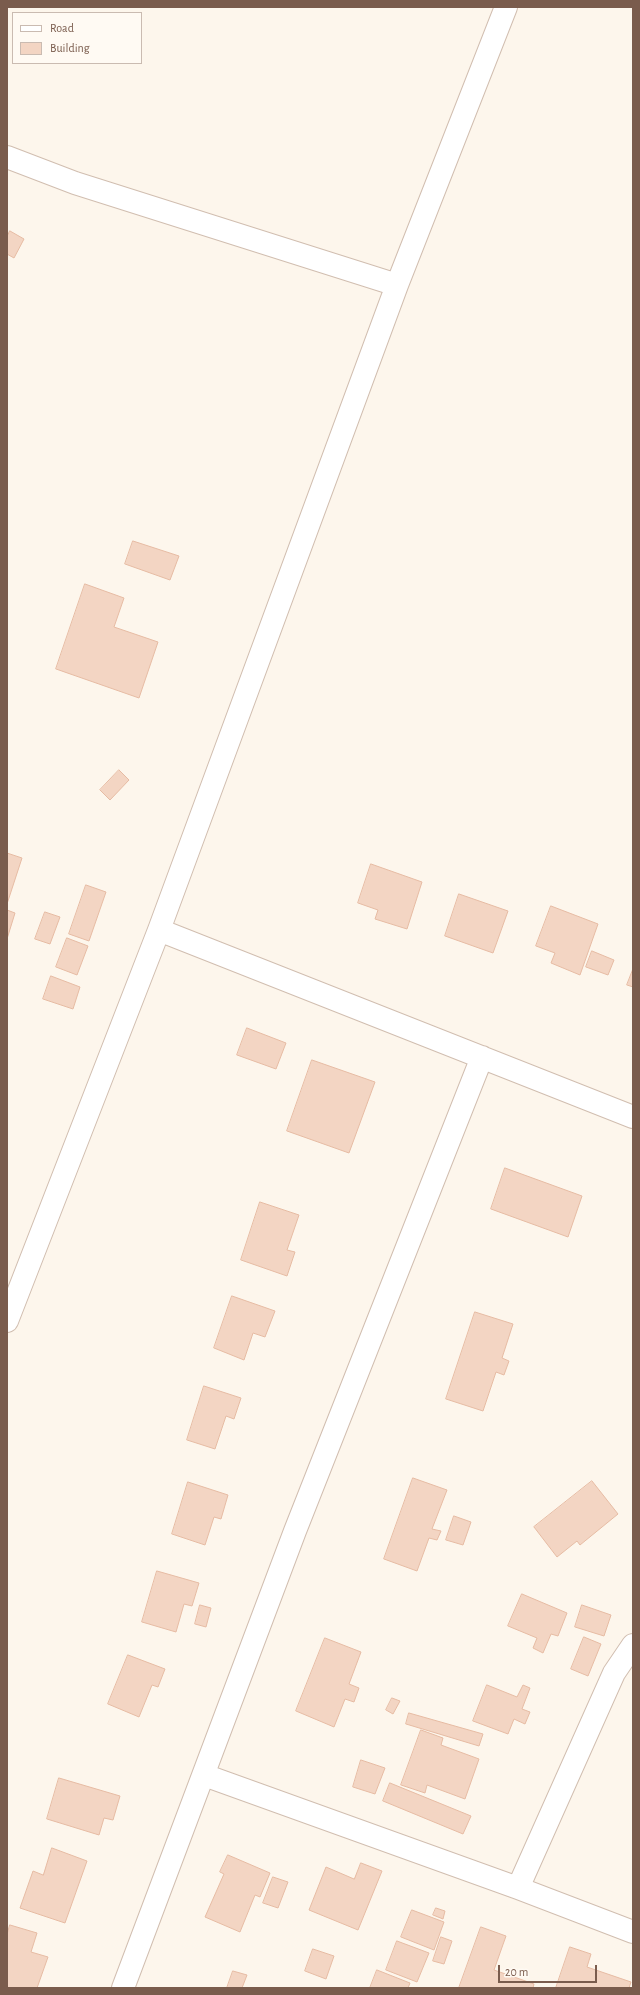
<!DOCTYPE html>
<html>
<head>
<meta charset="utf-8">
<style>
  body { margin:0 }
  #map { position:relative; width:640px; height:1995px; overflow:hidden; background:#fdf6ec; font-family:"Alegreya Sans",sans-serif }
  canvas { display:block }
  .frame { position:absolute; inset:0; border:8px solid #7a5c4d; pointer-events:none }
  .legend { position:absolute; left:12px; top:12px; width:130px; height:52px; box-sizing:border-box; background:#fffaf3; border:1px solid #cabbb1; margin:0; padding:5px 7px; list-style:none; font-size:12px; color:#7a5c4d }
  .legend li { display:flex; align-items:center; gap:8px; height:20px }
  .legend b { width:20px; border:1px solid #cabbb1 }
  .scale { position:absolute; left:498px; top:1965px; width:99px; height:18px; box-sizing:border-box; border:2px solid #7a5c4d; border-top:0; padding-left:5px; font-size:12px; line-height:14px; white-space:nowrap; color:#7a5c4d; -webkit-text-stroke:3px #fffaf3; paint-order:stroke }
</style>
</head>
<body>
<div id="map">
<canvas width="640" height="1995"></canvas>
<div class="frame"></div>
<ul class="legend">
<li><b style="height:5px;background:#fff"></b>Road</li>
<li><b style="height:11px;background:#f3d5c3"></b>Building</li>
</ul>
<div class="scale">20 m</div>
</div>
<script>
const g = document.querySelector('canvas').getContext('2d');
g.lineJoin = 'round';
function paint(path, color) { g.fillStyle = color; g.fill(path, 'evenodd'); }
function trace(path, color, width, dash) { g.strokeStyle = color; g.lineWidth = width; g.lineCap = dash ? 'butt' : 'round'; g.setLineDash(dash || []); g.stroke(path); }
const building = new Path2D(`
  M10,231l14,8 -10,19 -7,-4v-17z
  M133,541l46,15 -9,24 -45,-16z
  M85,584l39,14 -10,29 44,15 -19,56 -83,-29z
  M119,770l10,10 -19,20 -10,-10z
  M7,853l15,5 -15,46z
  M371,864l51,18 -15,47 -32,-10 3,-9 -20,-7z
  M86,885l20,7 -17,49 -20,-7z
  M459,894l49,17 -15,42 -48,-17z
  M551,906l47,18 -18,51 -29,-12 4,-10 -19,-7z
  M7,910l8,3 -8,26z
  M45,912l15,5 -10,27 -15,-5z
  M67,938l21,8 -11,29 -21,-8z
  M592,951l22,9 -6,15 -22,-8z
  M633,969v18l-6,-2z
  M51,976l29,11 -7,22 -30,-10z
  M247,1028l39,15 -10,26 -39,-14z
  M312,1060l63,22 -26,71 -62,-22z
  M505,1168l77,28 -14,41 -77,-28z
  M260,1202l39,13 -12,35 8,2 -8,24 -46,-16z
  M232,1296l43,15 -10,26 -12,-4 -9,27 -30,-12z
  M475,1312l38,12 -11,34 7,3 -5,14 -8,-3 -13,39 -37,-12z
  M204,1386l37,12 -7,21 -8,-3 -11,33 -28,-9z
  M413,1478l34,12 -15,39 9,2 -4,9 -8,-2 -12,33 -33,-12z
  M592,1481l26,33 -38,31 -3,-4 -20,16 -23,-30z
  M188,1482l40,13 -7,24 -7,-2 -9,28 -33,-11z
  M454,1516l17,6 -8,23 -17,-5z
  M157,1571l42,12 -7,23 -8,-2 -8,28 -34,-10z
  M522,1594l45,19 -9,23 -7,-2 -8,19 -10,-5 4,-10 -29,-12z
  M200,1605l11,3 -5,19 -11,-3z
  M582,1605l29,10 -7,21 -29,-9z
  M584,1637l17,7 -13,32 -17,-7z
  M325,1638l36,14 -12,32 10,4 -5,14 -9,-3 -11,28 -38,-16z
  M128,1655l37,14 -7,18 -6,-2 -13,32 -31,-13z
  M487,1685l30,12 6,-12 7,3 -8,21 8,3 -5,12 -11,-5 -6,15 -35,-13z
  M392,1698l8,3 -7,13 -7,-4z
  M409,1713l74,21 -4,12 -73,-22z
  M421,1730l22,8 -2,7 38,14 -14,40 -38,-14 -2,8 -24,-8z
  M361,1760l24,8 -10,26 -22,-7z
  M59,1778l61,18 -7,24 -9,-2 -5,17 -52,-16z
  M390,1783l81,33 -8,18 -80,-33z
  M52,1848l35,13 -22,62 -45,-15 13,-37 10,4z
  M228,1855l42,18 -10,24 -5,-2 -15,37 -35,-15 19,-43 -4,-2z
  M361,1863l21,8 -24,59 -49,-20 17,-43 28,12z
  M273,1877l15,5 -10,26 -15,-5z
  M436,1908l9,3 -2,8 -10,-4z
  M412,1910l32,12 -10,28 -33,-13z
  M10,1925l27,8 -6,19 17,5 -11,31h-30v-53z
  M481,1927l25,9 -12,34 40,14 -1,4h-74z
  M441,1937l11,4 -8,23 -11,-3z
  M397,1941l32,12 -12,29 -31,-12z
  M570,1947l21,7 -4,13 44,15 -2,6h-73z
  M313,1949l21,7 -8,23 -21,-8z
  M377,1970l33,13 -2,5h-38z
  M233,1971l14,4 -5,13h-15z`);
paint(building, '#f3d5c3');
trace(building, '#e6bba3', 1);
const street = new Path2D(`
  M7,157l68,26 322,102
  M159,930l474,187
  M7,1321l152,-391 238,-645 109,-278
  M204,1775l314,113 115,44
  M518,1888l96,-215 19,-28
  M123,1988l172,-457 187,-474`);
trace(street, '#d1beb0', 24);
trace(street, '#fff', 22);
</script>
</body>
</html>
